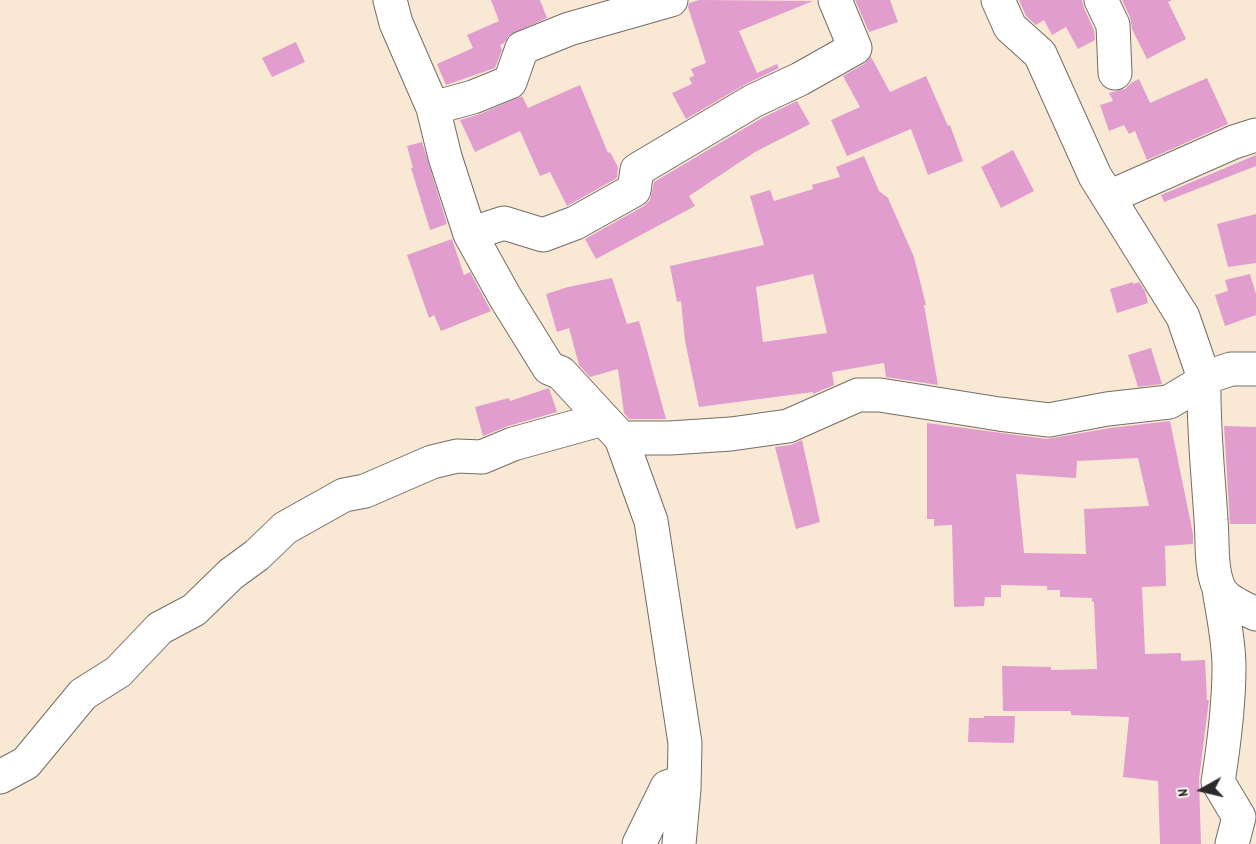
<!DOCTYPE html>
<html>
<head>
<meta charset="utf-8">
<style>
  body { margin:0 }
  #map { position:relative; width:1256px; height:844px; overflow:hidden; background:#f8e8d4; font-family:Dekko,sans-serif }
  canvas { display:block }
  .north { position:absolute; left:1172px; top:760px; width:60px; height:60px; -webkit-text-stroke:4px #fbf7ec; paint-order:stroke; rotate:262deg; font-size:16px; font-weight:700; line-height:24px; text-align:center; color:#2b2b2b }
  .north::after { content:''; display:block; margin:auto; width:21px; height:27px; background:#2b2b2b; clip-path:polygon(50% 0,100% 100%,50% 72%,0 100%) }
</style>
</head>
<body>
<div id="map">
<canvas width="1256" height="844"></canvas>
<div class="north">N</div>
</div>
<script>
const g = document.querySelector('canvas').getContext('2d');
g.lineJoin = 'round';
function paint(path, color) { g.fillStyle = color; g.fill(path, 'evenodd'); }
function trace(path, color, width, dash) { g.strokeStyle = color; g.lineWidth = width; g.lineCap = dash ? 'butt' : 'round'; g.setLineDash(dash || []); g.stroke(path); }
paint(new Path2D(`
  M491,0h49l7,18 -38,17 -5,8 -4,2 2,5 -7,18 -49,17 -9,-21 36,-16 -6,-13 32,-14z
  M699,0l114,1 -74,30 18,42 20,-9 2,4 -35,17 -58,34 -14,-26 20,-9 -3,-6 5,-2 -3,-7 15,-6 -18,-56 1,-4z
  M855,0h35l8,22 -29,10z
  M1019,0h63l2,8 10,22 1,10 -17,9 -12,-22 -14,8 -8,-15 -8,5 -10,-9z
  M1122,0h50l-4,2 18,37 -39,20 -15,-30 -2,-12z
  M296,42l9,20 -33,15 -10,-19z
  M871,57l19,35 36,-16 22,50 2,-1 13,36 -35,14 -17,-46 -64,27 -16,-36 29,-13 -17,-31 21,-12z
  M1207,78l21,46 -81,36 -12,-29 -6,3 -5,-9 -15,6 -9,-26 13,-4 -4,-8 16,-4 6,-6 8,-4 11,24z
  M580,85l28,68 2,-1 8,15 -1,11 -50,28 -17,-34 -10,4 -20,-45 -45,21 -15,-32 20,-6 42,-18 6,12z
  M797,101l13,23 -55,28 -66,44 6,10 -99,53 -11,-20 59,-33 6,-6 4,-18 108,-64z
  M422,142l25,82 -17,6 -19,-62h2l-6,-22z
  M1013,150l21,41 -33,17 -20,-41z
  M1256,155v11l-92,36 -3,-7z
  M864,156l15,35 9,7 26,59 12,48h-2l14,80 -52,-8 -2,-14 -52,9 2,13 -21,9v-2l-114,15 -14,-66 -4,-40 -4,1 -7,-36 94,-21 -14,-49 20,-6 4,11 39,-12 -1,-4 28,-8 -4,-10zM813,274l14,59 -64,9 -7,-55z
  M1256,214v49l-28,4 -11,-43z
  M452,239l12,36 6,-3 21,39 -50,20 -7,-16 -5,3 -22,-63z
  M1250,274l6,20v21l-31,11 -10,-31 13,-4 -3,-11z
  M612,278l15,46 12,-3 27,98h-37l-5,-6 -6,-44 -28,8 -11,-12 -10,-37 -12,4 -11,-38 22,-7z
  M1133,282v2l6,-2 6,9 3,12 -31,10 -7,-24z
  M1151,348l11,36 -24,3 -10,-32z
  M549,388l8,24 -49,14 -25,10 -8,-29 34,-9 1,3z
  M1170,421l23,113v10l-28,2 1,40 -24,1 3,67 36,-1v8l24,-1 2,40h2l-10,79 2,65h-41l-2,-63 -35,-4 6,-60 -58,-2v-4h-68l-1,-45 49,1v3l46,-1 -3,-67h-2v-4l-32,-1v-7h-13v-4l-46,-1v12h-16l-1,9 -30,1 -2,-82 -18,1v-7h-7v-96l120,16 63,-11zM1138,458l11,48 -65,3 2,45 -62,-1 -8,-79 60,4 1,-17z
  M1224,426l32,1v97h-26z
  M802,440l18,82 -24,7 -21,-82 16,-2z
  M984,716h31l-1,27 -46,-1 1,-24h15z`), '#e19dce');
const minor = new Path2D(`
  M390,0l6,23 37,85 12,49 25,77 35,63 44,71 12,5 60,65 30,83 34,222 -1,46 -5,55
  M998,0l12,27 30,27 55,122 88,141 21,61 27,-9h25
  M1101,0l12,25 2,48
  M433,108l40,-11 37,-15 12,-34 47,-19 102,-29
  M1109,197l125,-55 22,-7
  M470,234l34,-11 39,12 32,-12 59,-33 3,-20 116,-69 47,-22 55,-31 -20,-48
  M1204,378c-1,49 4,93 7,142 2,21 -1,48 8,68 6,13 25,20 37,26
  M621,438h49l61,-4 57,-8 70,-31h22l119,19 50,6 58,-11 62,-7 25,-15 10,-9
  M1219,589c4,26 10,52 10,78 0,39 -5,77 -11,115l21,35 -7,27
  M0,777l26,-14 57,-69 35,-22 42,-44 34,-18 37,-36 26,-19 28,-27 59,-33 21,-4 67,-29 25,-6 25,1 31,-13 90,-25
  M639,844l28,-57 17,-6`);
trace(minor, '#736d66', 35);
trace(minor, '#fff', 33);
</script>
</body>
</html>
